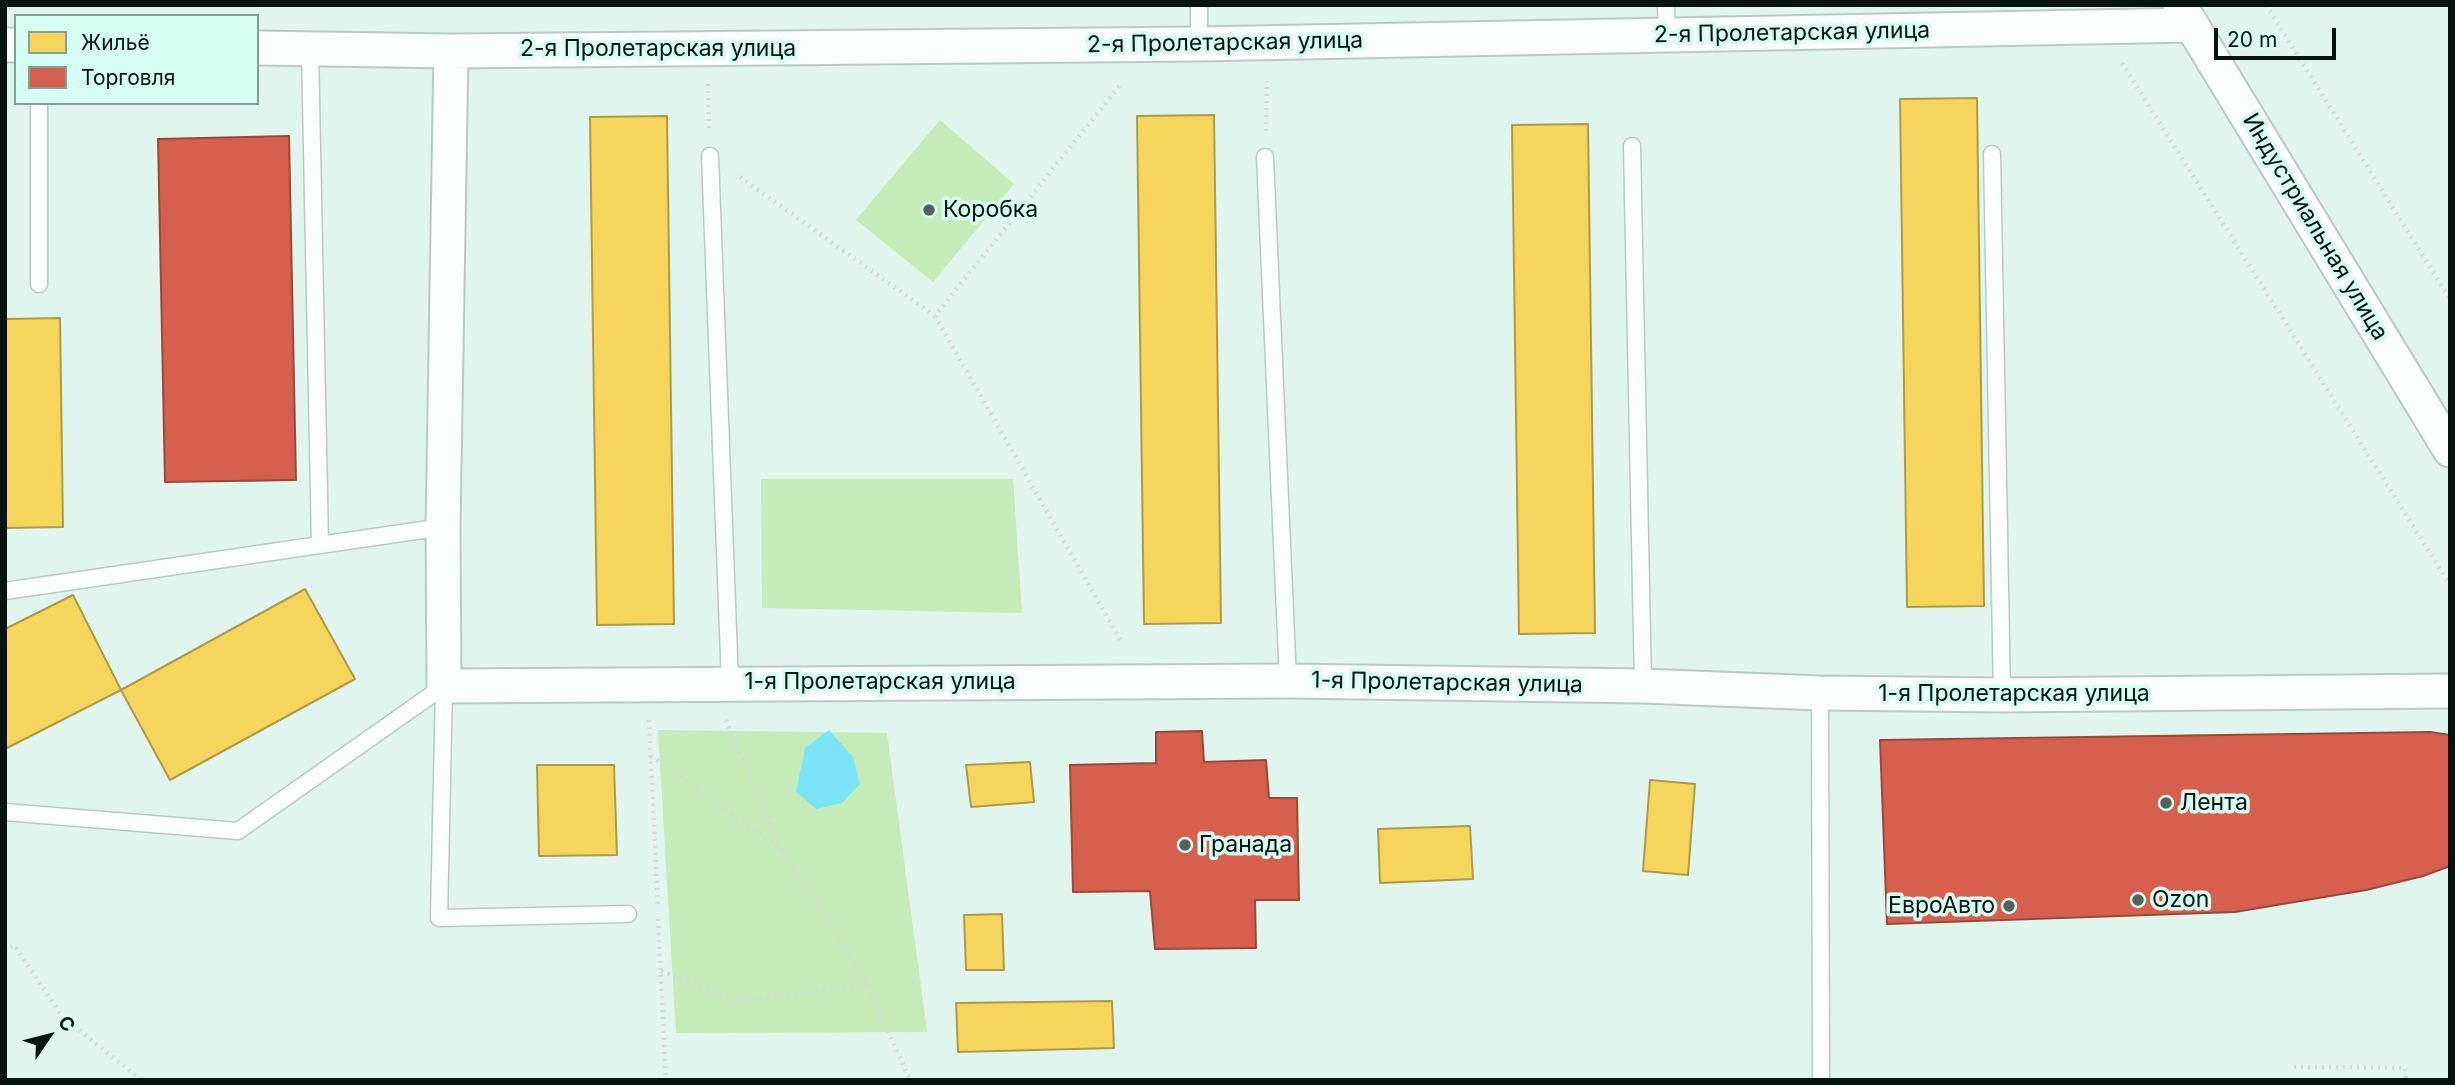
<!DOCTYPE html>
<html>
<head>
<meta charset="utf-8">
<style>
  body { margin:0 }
  #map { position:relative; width:2455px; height:1085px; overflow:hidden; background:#e0f5ee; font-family:Inter,sans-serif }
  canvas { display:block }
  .frame { position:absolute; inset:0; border:7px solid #061410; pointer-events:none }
  .legend { position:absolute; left:14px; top:14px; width:245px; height:91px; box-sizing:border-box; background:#d7fef2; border:2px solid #83a098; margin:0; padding:9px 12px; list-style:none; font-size:21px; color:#061410 }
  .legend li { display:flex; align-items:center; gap:14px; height:35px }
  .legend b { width:35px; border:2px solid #83a098 }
  .north { position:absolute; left:14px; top:1001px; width:70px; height:70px; -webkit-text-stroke:5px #d7fef2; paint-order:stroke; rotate:55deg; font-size:19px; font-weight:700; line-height:28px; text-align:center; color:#061410 }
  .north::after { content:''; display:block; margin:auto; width:24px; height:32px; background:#061410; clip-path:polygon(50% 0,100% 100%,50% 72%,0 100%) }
  .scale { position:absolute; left:2214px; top:28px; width:122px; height:32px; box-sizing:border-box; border:4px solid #061410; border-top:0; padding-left:9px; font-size:21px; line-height:24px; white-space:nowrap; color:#061410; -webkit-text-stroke:5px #d7fef2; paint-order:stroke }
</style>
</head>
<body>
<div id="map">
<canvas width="2455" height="1085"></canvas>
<div class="frame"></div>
<ul class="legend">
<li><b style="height:19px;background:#f6d55c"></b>Жильё</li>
<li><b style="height:19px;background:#d6604d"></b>Торговля</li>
</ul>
<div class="north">С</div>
<div class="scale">20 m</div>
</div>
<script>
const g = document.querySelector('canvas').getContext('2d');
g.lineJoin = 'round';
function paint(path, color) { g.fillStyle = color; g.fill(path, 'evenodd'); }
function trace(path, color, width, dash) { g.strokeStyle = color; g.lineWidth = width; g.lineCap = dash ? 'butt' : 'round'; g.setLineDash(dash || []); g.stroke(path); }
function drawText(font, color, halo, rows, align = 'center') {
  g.font = font + ' Inter,sans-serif'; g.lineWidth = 7; g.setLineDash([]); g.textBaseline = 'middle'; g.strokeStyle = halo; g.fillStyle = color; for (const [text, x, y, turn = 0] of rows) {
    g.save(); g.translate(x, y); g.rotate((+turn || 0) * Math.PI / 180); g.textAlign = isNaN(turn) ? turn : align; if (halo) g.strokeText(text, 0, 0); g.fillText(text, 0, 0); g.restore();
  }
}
paint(new Path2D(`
  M940,120l74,64 -81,98 -77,-62z
  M761,479h252l9,134 -260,-5z
  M658,730l229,3 40,299 -251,1z`), '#c5ebb9');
paint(new Path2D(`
  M829,730l24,27 7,27 -18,19 -26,6 -20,-17 9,-44z`), '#7be5f7');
const homes = new Path2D(`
  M1977,98l7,508 -77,1 -7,-508z
  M1214,115l7,508 -77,1 -7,-508z
  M667,116l7,508 -77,1 -7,-508z
  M1588,124l7,509 -76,1 -7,-509z
  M60,318l3,209 -58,1v-209z
  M305,589l50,90 -185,101 -49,-90z
  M73,595l48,95 -116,59v-120z
  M1030,762l4,40 -63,5 -5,-42z
  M537,765h77l3,90 -78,1z
  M1650,780l45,4 -7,91 -45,-4z
  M1470,826l3,53 -93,4 -2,-54z
  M1002,914l2,56h-38l-2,-55z
  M1112,1001l2,47 -156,4 -2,-49z`);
paint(homes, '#f6d55c');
trace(homes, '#ae9b45', 2);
const shops = new Path2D(`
  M289,136l7,344 -131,2 -7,-343z
  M1202,731l2,31 62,-2 3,38h28l2,102h-44l1,48 -101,1 -5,-58 -77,1 -3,-127 86,-2v-31z
  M2430,732l20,3v131l-27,10 -57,14 -131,22 -348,12 -7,-184z`);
paint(shops, '#d6604d');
trace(shops, '#98493b', 2);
const lane = new Path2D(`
  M1666,5l1,30
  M1199,44v-39
  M310,49l10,496
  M1632,146l11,540
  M1992,154l10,541
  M710,156l20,527
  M1265,157l23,524
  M39,284v-181
  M5,591l438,-64
  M1820,693l1,387
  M5,812l233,19 206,-145 -5,232 189,-4`);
const street = new Path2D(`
  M2180,6l270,444
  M5,45h11
  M257,48l194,3 748,-7 993,-19
  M451,51l-8,476 1,159 844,-5 355,5 177,7 182,2 448,-4`);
trace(lane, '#b9cac4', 19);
trace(street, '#b9cac4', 37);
trace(new Path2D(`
  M2266,5l184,294
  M2122,63l328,522
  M708,84l1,44
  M1266,131l1,-50
  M740,177l195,139 186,-232
  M1001,200l16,14
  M935,316l187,327
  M649,720l9,187
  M651,756l131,94 -56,-130
  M782,850l85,134 43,96
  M658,919l8,161
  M5,951l9,-6 47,70 80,65
  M661,971l75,30 131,-17
  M2294,1067l111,1 1,12`), '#d3dad8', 4.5, [2, 5]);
trace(lane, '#fafefc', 16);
trace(street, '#fafefc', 33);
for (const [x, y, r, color] of [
  [929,210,7,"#52635e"],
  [2166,803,7,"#52635e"],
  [1185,845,7,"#52635e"],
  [2138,900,7,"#52635e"],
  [2009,906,7,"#52635e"]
]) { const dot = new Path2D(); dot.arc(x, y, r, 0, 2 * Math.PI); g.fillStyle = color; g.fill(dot); trace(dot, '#d7fef2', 2.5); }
drawText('23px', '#061410', '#d7fef2', [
  ["2-я Пролетарская улица",1792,33,-1],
  ["2-я Пролетарская улица",1225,43,-1],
  ["2-я Пролетарская улица",658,49],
  ["Индустриальная улица",2315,227,59],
  ["1-я Пролетарская улица",880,682],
  ["1-я Пролетарская улица",1447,683,1],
  ["1-я Пролетарская улица",2014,694]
]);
drawText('23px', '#061410', '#d7fef2', [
  ["Коробка",943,210],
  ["Лента",2180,803],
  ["Гранада",1199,845],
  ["Ozon",2152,900],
  ["ЕвроАвто",1995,906,"right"]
], 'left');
</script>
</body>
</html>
